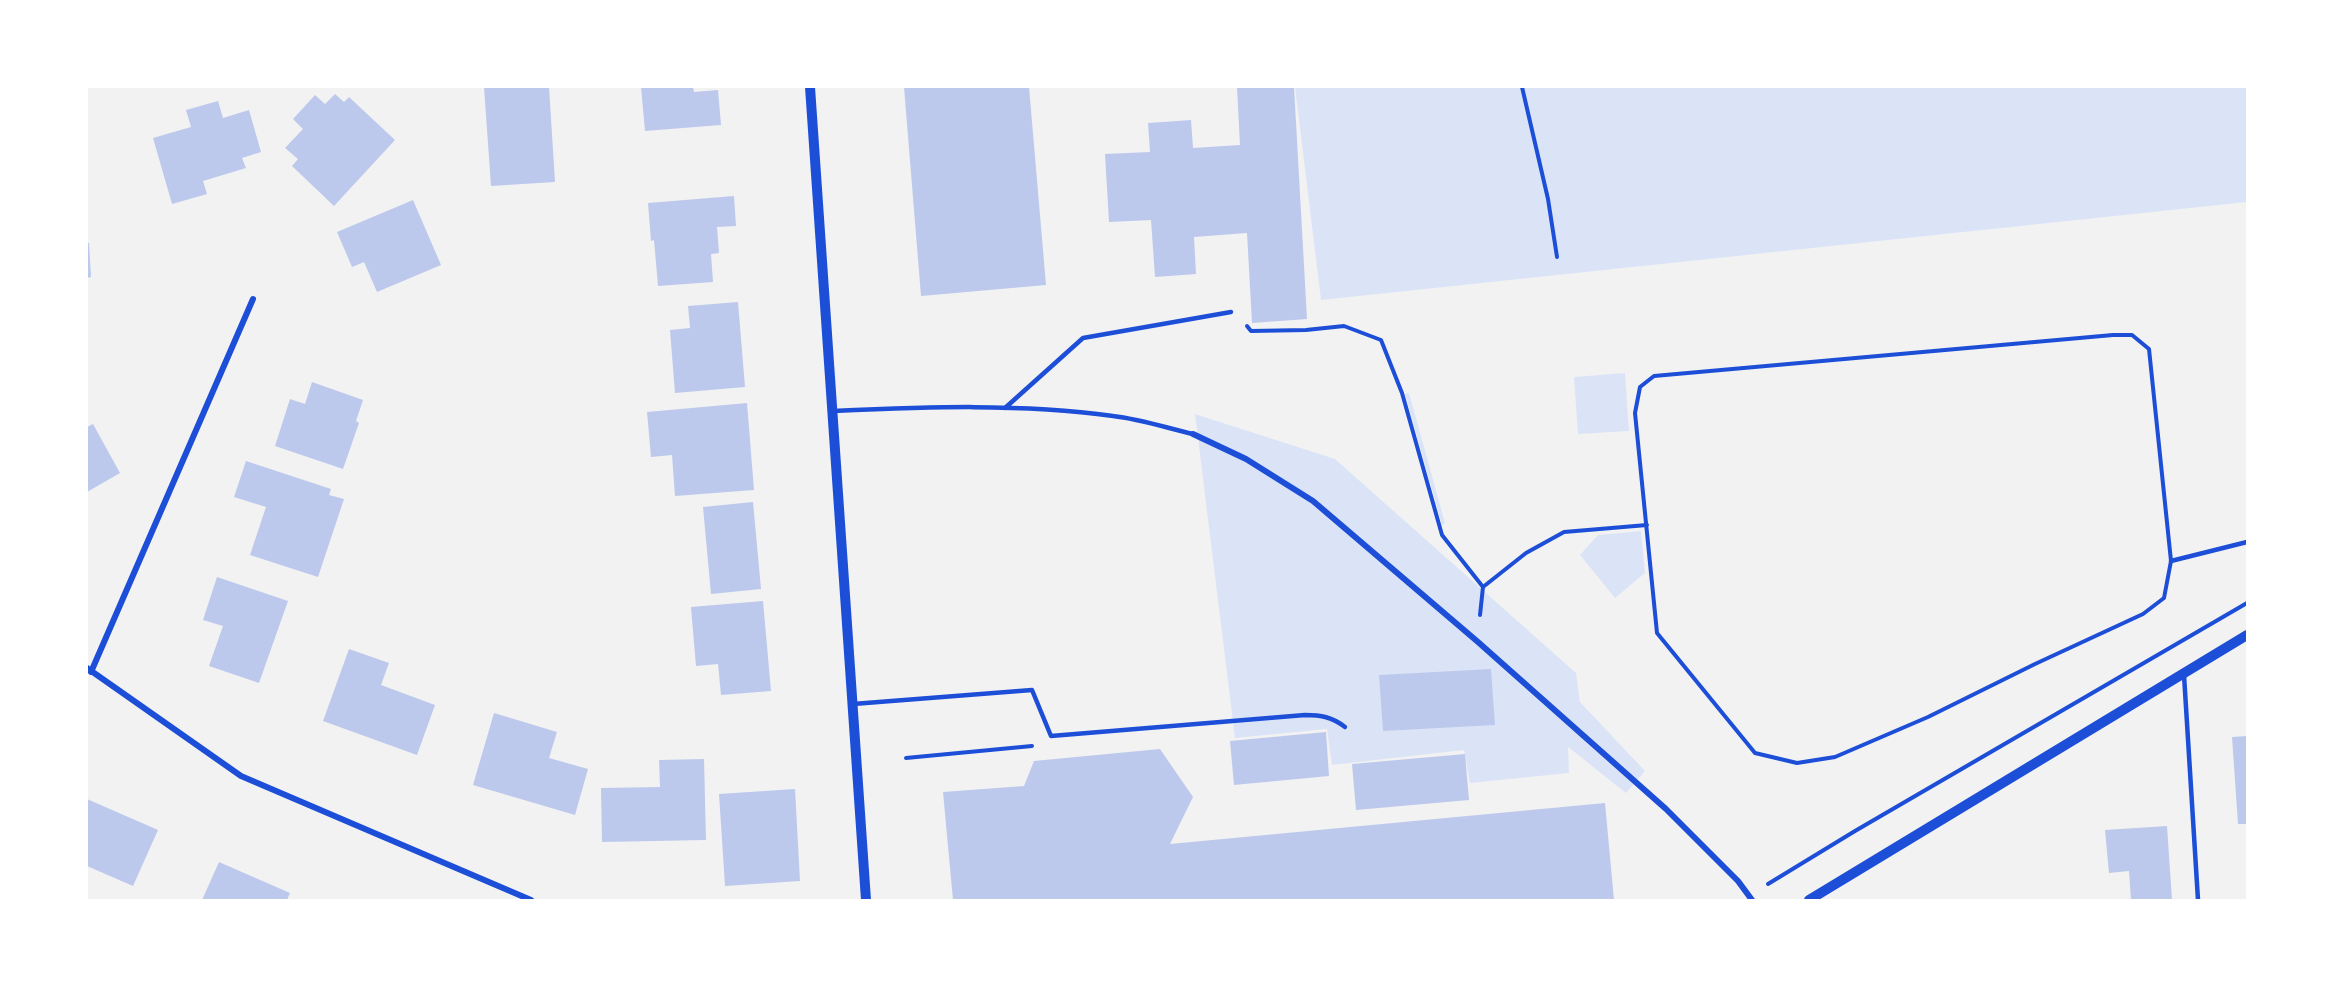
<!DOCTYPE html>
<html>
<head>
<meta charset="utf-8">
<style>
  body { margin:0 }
  #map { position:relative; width:2334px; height:987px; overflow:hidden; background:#f2f2f2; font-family:Literata,serif }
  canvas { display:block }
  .frame { position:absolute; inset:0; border:88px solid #fff; pointer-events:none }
</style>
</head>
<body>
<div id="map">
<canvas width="2334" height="987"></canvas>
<div class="frame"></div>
</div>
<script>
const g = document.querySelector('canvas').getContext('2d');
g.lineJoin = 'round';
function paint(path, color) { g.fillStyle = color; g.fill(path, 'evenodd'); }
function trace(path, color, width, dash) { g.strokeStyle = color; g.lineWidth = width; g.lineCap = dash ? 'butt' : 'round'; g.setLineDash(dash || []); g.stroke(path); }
paint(new Path2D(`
  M1295,87h952v115l-926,98z
  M1625,373l4,58 -51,3 -4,-57z
  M1409,393l36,130 -3,2 -37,-131z
  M1195,414l140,45 241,214 4,29 65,69 -19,22 -58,-46 1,26 -99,10 -6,-33 -132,15 -5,-36 -92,9z
  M1641,531l4,42 -30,25 -35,-43 18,-20z`), '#dbe4f7');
paint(new Path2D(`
  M484,87h65l6,95 -64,4z
  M641,87h52l1,5 24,-2 3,35 -76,6z
  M904,87h125l17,198 -125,11z
  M1237,87h57l13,232 -55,4 -5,-90 -53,4 2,37 -41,3 -4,-57 -42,2 -4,-68 45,-2 -2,-29 43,-3 2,28 47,-3z
  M335,94l9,8 5,-5 46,43 -61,66 -42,-40 6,-7 -13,-11 18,-19 -10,-10 22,-24 10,9z
  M218,101l5,17 26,-8 12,42 -19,6 4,10 -43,13 4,13 -35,10 -19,-66 38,-11 -5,-17z
  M734,196l2,30 -19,1 2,26 -8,1 2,28 -55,4 -4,-46 -3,1 -3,-38z
  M413,200l28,65 -64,27 -13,-30 -12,5 -15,-35z
  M87,243h2l2,34 -4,1z
  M738,302l7,85 -70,6 -5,-63 20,-2 -2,-22z
  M312,382l51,18 -7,21 3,2 -16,46 -68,-23 15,-47 15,5z
  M747,403l7,87 -79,6 -3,-41 -21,2 -4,-45z
  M93,424l27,49 -33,19v-65z
  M246,461l85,28 -2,6 15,4 -26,78 -68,-22 16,-48 -32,-10z
  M753,502l8,87 -50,5 -8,-87z
  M217,577l71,24 -29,82 -50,-17 14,-40 -20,-6z
  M763,601l8,90 -50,4 -3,-31 -22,2 -5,-59z
  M349,649l40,14 -8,22 54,20 -18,50 -94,-34z
  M1491,669l4,56 -112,6 -4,-56z
  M494,713l63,19 -8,26 39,11 -13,46 -102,-30z
  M1326,732l3,44 -95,9 -4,-44z
  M2247,736v88h-9l-6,-87z
  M1160,749l33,48 -23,47 435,-41 9,97h-661l-10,-108 81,-6 10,-25z
  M1465,754l4,46 -113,10 -4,-46z
  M704,759l2,81 -104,2 -1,-54 59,-1 -1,-27z
  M795,789l5,92 -75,5 -6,-92z
  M87,799l71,31 -25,56 -46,-20z
  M2167,826l5,74h-41l-2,-29 -20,2 -4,-43z
  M219,862l71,31 -3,7h-85z`), '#bdc9ec');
trace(new Path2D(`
  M1522,87l26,112 9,58
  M1247,326l4,5 55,-1 38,-4 37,14 21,53 40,142 41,52 -3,28
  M2113,335h19l17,14 22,212 -7,37 -21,16 -108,50 -107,53 -93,40 -38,6 -42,-10 -98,-120 -22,-220 5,-26 14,-11z
  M1483,587l43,-34 38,-21 83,-7
  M906,758l126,-12
  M1768,884l87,-53 392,-228`), '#1d4ed8', 4);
trace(new Path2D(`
  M1005,408l78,-70 148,-26
  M833,411c93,-4 187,-8 280,5 27,3 54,12 80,18
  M2171,561l76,-19
  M2184,675l14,225
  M853,704l179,-14 19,46 254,-21c16,0 27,2 40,12`), '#1d4ed8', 4.5);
trace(new Path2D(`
  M1193,434l53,25 67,42 165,141 188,167 72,72 14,19
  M87,668l154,108 290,124
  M91,672l162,-373`), '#1d4ed8', 6);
trace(new Path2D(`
  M810,87l56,813
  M1809,900l438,-265`), '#1d4ed8', 10);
</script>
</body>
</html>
